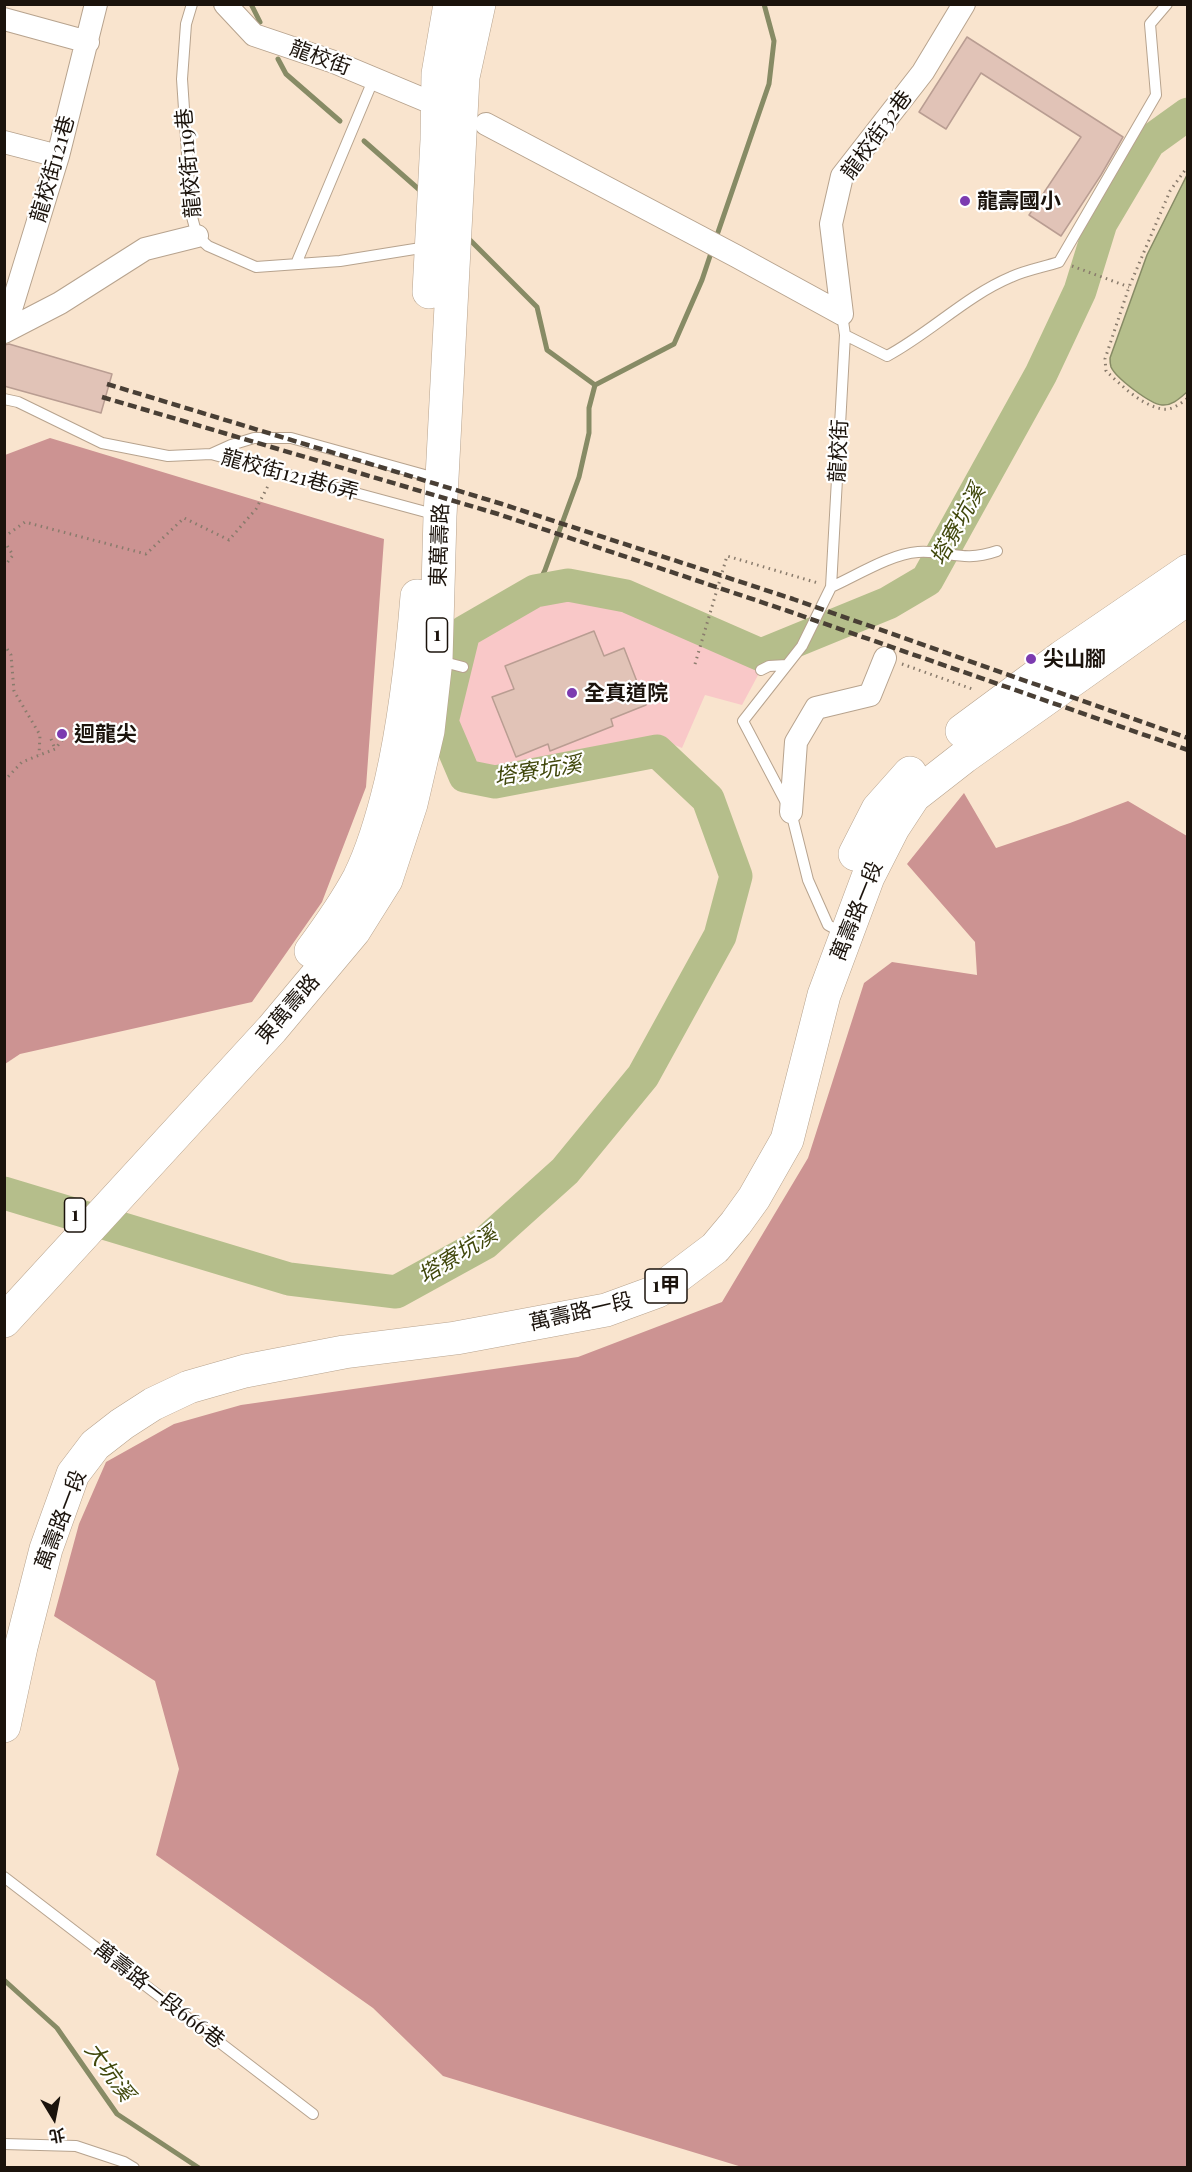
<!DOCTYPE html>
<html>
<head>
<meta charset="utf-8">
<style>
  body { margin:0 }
  #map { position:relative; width:1192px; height:2172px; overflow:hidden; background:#f9e4ce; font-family:"Playfair Display","Noto Sans TC",serif }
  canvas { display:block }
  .frame { position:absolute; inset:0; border:6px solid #1b130c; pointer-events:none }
  .north { position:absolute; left:24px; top:2088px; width:60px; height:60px; -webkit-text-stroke:4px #fff; paint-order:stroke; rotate:170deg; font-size:16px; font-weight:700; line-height:24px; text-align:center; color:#1b130c }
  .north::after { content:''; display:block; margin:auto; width:21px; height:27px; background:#1b130c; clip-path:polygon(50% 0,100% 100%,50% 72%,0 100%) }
</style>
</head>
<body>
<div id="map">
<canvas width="1192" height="2172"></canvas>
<div class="frame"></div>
<div class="north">北</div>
</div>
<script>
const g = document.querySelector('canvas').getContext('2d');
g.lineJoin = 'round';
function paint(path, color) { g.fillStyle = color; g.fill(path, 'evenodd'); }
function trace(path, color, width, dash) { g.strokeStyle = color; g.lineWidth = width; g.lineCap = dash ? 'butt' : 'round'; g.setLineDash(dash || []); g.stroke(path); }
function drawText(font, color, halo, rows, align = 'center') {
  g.font = font + ' "Playfair Display","Noto Sans TC",serif'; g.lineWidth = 4.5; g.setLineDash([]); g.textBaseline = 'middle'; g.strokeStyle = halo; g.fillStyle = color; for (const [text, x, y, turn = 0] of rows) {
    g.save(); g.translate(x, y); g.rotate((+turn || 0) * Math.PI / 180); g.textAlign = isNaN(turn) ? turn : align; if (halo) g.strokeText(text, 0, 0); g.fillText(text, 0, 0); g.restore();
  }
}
paint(new Path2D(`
  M560,595l60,7 144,62 -22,41 -37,-10 -23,53 -22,-9 -158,31 -31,-4 -19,-43 16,-80 60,-37z`), '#f9c8c8');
paint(new Path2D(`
  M50,438l334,101 -18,248 -44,115 -70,100 -232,52 -15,10v-609z
  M964,793l32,55 74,-25 58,-22 59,35v1331h-445l-299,-91 -70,-68 -217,-153 23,-86 -24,-88 -101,-65 25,-92 27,-62 68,-38 67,-19 337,-48 144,-55 86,-144 56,-175 28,-21 85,13 -2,-33 -68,-78z`), '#cc9392');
const water = new Path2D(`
  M1187,175v217c-7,6 -15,14 -25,13 -12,-1 -46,-27 -51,-38 -1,-3 -1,-6 -1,-9l37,-103z`);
paint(water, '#b5be8b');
trace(water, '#878b65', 1.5);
trace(new Path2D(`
  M251,4l9,18
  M278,59l8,15 54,47
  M364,141l59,52
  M716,238l53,-154 5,-43 -10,-37
  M469,239l68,68 10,43 48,35
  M535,591l10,-21 34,-93 10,-44v-25l6,-23 79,-41 28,-64 10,-30
  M4,1980l53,48 60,86 82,54`), '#878b65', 5);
trace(new Path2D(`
  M4,1193l285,86 107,13 89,-49 80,-72 78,-95 77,-140 16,-60 -28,-77 -51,-48 -162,31 -30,-6 -23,-54 22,-90 71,-41 33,-6 58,11 135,59 127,-52 39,-23 114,-206 39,-83 21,-68 48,-81 39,-28`), '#b5be8b', 33);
const building = new Path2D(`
  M967,37l156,100 -22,38 -40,61 -32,-21 52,-78 -100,-64 -35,56 -27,-17z
  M9,344l103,30 -11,39 -97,-27v-41z
  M594,631l10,25 20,-8 22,57 -35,14 2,7 -63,25 -2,-7 -32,13 -24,-60 22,-8 -9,-23z`);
paint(building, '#e1c3b7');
trace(building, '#b99d92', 1.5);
const lane = new Path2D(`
  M192,4l-6,20 -4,55 9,134 6,23 11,10 48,21 84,-6 87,-14
  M296,264l78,-186
  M842,314l3,21 -14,252 -29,59 -59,75 48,91 17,68 20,45 16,9
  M845,335l42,21c43,-23 79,-60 124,-79 15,-7 33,-10 48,-15l97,-167 -6,-71 17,-20
  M4,399l14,3 84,41 66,13 43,-2 226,61
  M211,454l20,-9 23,-7h37l148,41
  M831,587c25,-11 59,-33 87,-35 31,-2 44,11 79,-1
  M440,661l23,6
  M761,670l8,-4 18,-1
  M4,1877l309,237
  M4,2144l72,2 48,16 10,6`);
const street = new Path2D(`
  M225,4l29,31 80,27 91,38
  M4,19l84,23
  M486,124l250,132 106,58
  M4,142l54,14
  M842,314l-11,-90 11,-48 81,-104 41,-68
  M4,332l54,-176 38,-152
  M4,332l56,-29 85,-54 52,-13
  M791,812l5,-70 20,-34 54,-13 15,-37`);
const primary = new Path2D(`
  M429,292l8,-152 1,-66 12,-70
  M962,731l100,-74 126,-86
  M855,854l23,-45 32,-36
  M311,951c17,-23 34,-47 48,-73 15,-30 24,-63 32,-96 14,-62 21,-123 26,-186
  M4,1321l268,-292 82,-98 32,-51 25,-76 17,-73 8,-71 4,-144 23,-439 16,-73
  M4,1726l17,-79 25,-98 27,-75 22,-29 27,-21 31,-20 36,-17 56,-16 99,-19 112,-14 150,-28 52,-19 57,-43 21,-25 18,-25 33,-58 37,-145 44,-118 25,-49 21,-32 50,-39 224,-159`);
trace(lane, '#b7a38e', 12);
trace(street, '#b7a38e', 24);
trace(primary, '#b7a38e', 34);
trace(new Path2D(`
  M1188,166l-18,25 -41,96 -24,72 1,12c15,14 35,34 56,38 9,2 18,-5 26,-11
  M1072,266l57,21
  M4,537l21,-15 121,32 38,-36 45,22 27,-31 13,-25
  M4,541l9,14 -9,12
  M4,644l7,11 3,36 26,44 -1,20
  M695,664l32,-108 91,27
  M902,664l73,26
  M51,739l4,10
  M4,781l18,-19 33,-13 8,-10`), '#897b6c', 3, [1.5, 4.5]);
trace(lane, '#fff', 10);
trace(street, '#fff', 22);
trace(primary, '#fff', 33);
trace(new Path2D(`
  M107,384l395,120 291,95 395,139
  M102,397l396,117 290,97 400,139`), '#493f35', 4.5, [9, 4.5]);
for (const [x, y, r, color] of [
  [965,201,6,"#7c3bb0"],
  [1031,659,6,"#7c3bb0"],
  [572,693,6,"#7c3bb0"],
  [62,734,6,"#7c3bb0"]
]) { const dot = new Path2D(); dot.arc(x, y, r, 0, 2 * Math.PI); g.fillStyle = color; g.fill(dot); trace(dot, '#fff', 2); }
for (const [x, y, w] of [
  [437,635,21],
  [75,1215,21],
  [666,1286,42]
]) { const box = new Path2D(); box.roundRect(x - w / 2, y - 17, w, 34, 4.5); g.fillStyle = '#fff'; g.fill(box); trace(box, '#1b130c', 1.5); }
drawText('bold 20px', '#1b130c', null, [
  ["1",437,635],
  ["1",75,1215],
  ["1甲",666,1286]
]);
drawText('21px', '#1b130c', '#fff', [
  ["龍校街",320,58,20],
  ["龍校街32巷",877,135,-54],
  ["龍校街119巷",189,163,-95],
  ["龍校街121巷",53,169,-74],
  ["龍校街",839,451,-87],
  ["龍校街121巷6弄",290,475,15],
  ["東萬壽路",440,545,-88],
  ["萬壽路一段",857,911,-68],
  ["東萬壽路",288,1009,-49],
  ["萬壽路一段",581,1312,-13],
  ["萬壽路一段",61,1520,-69],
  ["萬壽路一段666巷",159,1995,38]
]);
drawText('bold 21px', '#1b130c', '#fff', [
  ["龍壽國小",977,201],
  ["尖山腳",1043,659],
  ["全真道院",584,693],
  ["迴龍尖",74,734]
], 'left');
drawText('italic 22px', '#41480c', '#fff', [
  ["塔寮坑溪",958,525,-61],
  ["塔寮坑溪",538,771,-9],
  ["塔寮坑溪",458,1255,-32],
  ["大坑溪",109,2072,54]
]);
</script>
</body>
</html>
